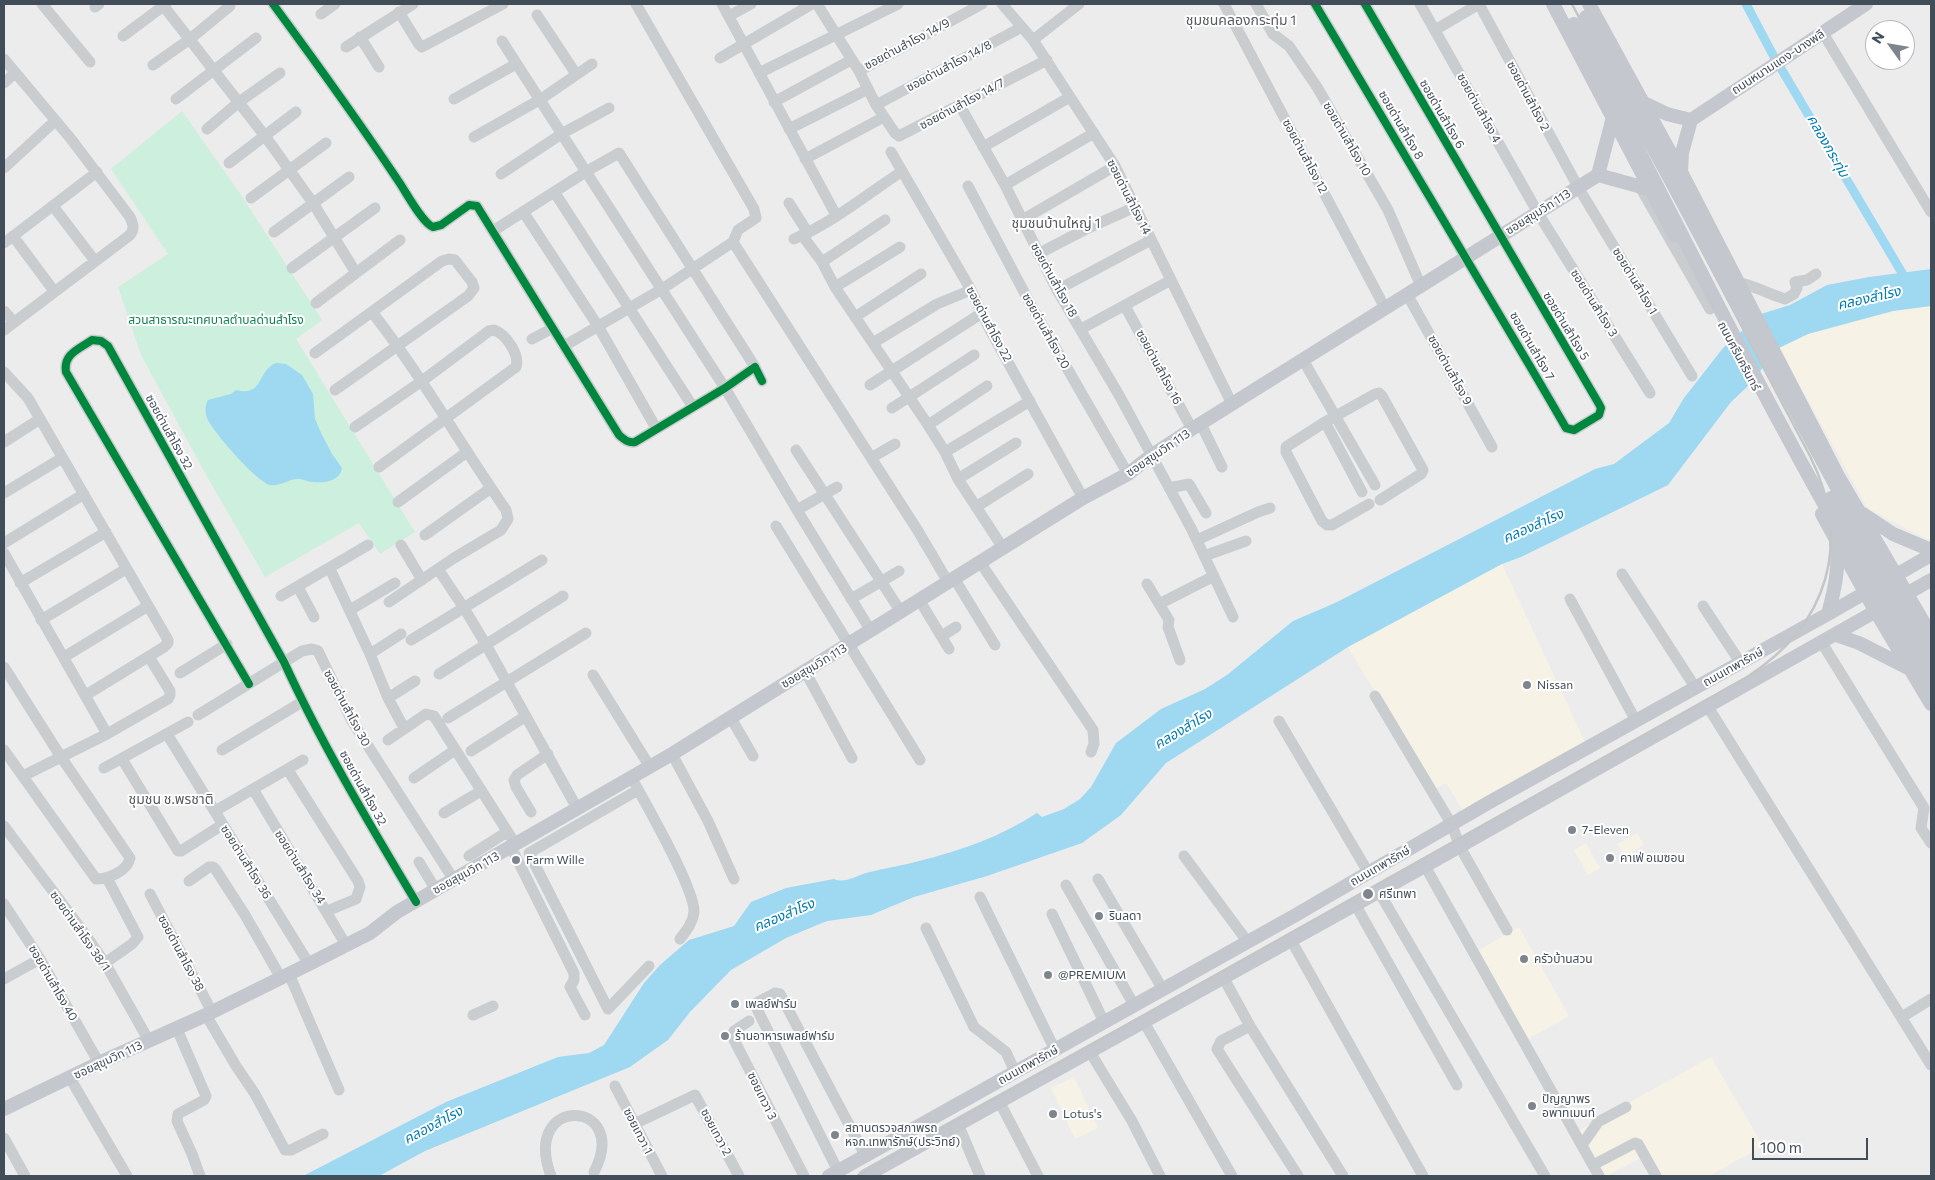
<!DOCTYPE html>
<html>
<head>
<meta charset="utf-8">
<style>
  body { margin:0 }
  #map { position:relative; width:1935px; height:1180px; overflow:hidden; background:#edecec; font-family:Commissioner,sans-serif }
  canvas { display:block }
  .frame { position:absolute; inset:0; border:5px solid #424d5a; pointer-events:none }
  .north { position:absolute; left:1865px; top:20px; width:50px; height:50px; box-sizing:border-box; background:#fff; border:1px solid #b3b8bd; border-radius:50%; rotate:302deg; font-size:14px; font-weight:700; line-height:20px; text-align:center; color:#424d5a }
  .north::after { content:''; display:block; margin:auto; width:18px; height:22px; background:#7e858d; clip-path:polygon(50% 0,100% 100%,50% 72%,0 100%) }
  .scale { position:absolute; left:1752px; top:1138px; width:116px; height:22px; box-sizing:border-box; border:2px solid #424d5a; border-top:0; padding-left:6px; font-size:15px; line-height:18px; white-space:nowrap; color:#424d5a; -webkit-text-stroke:4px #fff; paint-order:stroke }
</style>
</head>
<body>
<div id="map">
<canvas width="1935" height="1180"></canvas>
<div class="frame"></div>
<div class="north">N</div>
<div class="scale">100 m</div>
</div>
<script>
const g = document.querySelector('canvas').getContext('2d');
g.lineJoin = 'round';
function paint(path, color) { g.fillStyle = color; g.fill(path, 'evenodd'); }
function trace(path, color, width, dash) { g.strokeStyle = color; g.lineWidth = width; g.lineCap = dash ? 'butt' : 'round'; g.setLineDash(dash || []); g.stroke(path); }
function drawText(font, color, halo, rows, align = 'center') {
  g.font = font + ' Commissioner,"Noto Sans Thai",sans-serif'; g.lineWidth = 4; g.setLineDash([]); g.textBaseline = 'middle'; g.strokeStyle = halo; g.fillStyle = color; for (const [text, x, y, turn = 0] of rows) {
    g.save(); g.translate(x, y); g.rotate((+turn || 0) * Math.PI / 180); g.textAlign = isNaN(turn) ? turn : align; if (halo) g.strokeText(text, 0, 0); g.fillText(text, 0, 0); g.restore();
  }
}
paint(new Path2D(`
  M1931,306v235l-63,-32 -89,-161 29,-14 85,-23z
  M1502,564l83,178 -122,68 -17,-27 -12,6 -86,-142z
  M1637,833l7,12 -19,11 -8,-12z
  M1586,843l14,25 -12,7 -14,-25z
  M1519,927l50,89 -43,24 -50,-88z
  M1711,1057l52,89 -54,30h-57l-11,-18 -35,18h-3l-25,-45z
  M1074,1077l24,51 -23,11 -24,-51z`), '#f6f2e5');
paint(new Path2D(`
  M182,111l59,84 81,125 -26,19 119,193 -35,22 -21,-31 -94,54 -60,-104 -64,-118 -23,-68 50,-33 -57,-85z`), '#cdefdd');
paint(new Path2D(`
  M1931,269v37l-38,5 -85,23 -29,14 -32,39 -16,15 -63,83 -147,72 -19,7 -154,83 -182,116 -45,52 -39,28 -95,33 -73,21 -43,18 -44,6 -41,17 -55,32 -41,42 -22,28 -38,27 -205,84 -46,25h-76l143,-74 112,-45 31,-4 15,-8 40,-62 16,-18 29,-25 45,-14 17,-24 35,-14 48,-9c11,5 21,-3 32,-6 18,-5 36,-7 53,-12 41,-10 83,-25 118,-48l5,4 22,-8 16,-10 11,-12 25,-44 45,-34 44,-20 22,-14 66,-54 42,-18 260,-134 19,-5 55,-41 15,-25 39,-50 38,-34 29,-9 37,-20 42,-8z
  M276,363l10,1 16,11 11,19 2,25 6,14 11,21 10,14c-2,15 -23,16 -35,13 -4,-1 -7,-3 -11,-2 -8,1 -18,8 -26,6 -14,-4 -57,-53 -63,-67 -2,-6 -2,-13 1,-18l23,-6 5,-4c28,7 20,-18 40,-27z`), '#9ed8f1');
trace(new Path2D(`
  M1746,4l27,51 135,228`), '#9ed8f1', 9);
trace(new Path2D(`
  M42,4l48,58
  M162,4l103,132 48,67 43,70
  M273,4c42,57 84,115 124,175 8,11 25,44 36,48l8,-2 28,-20 8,1 142,229c6,5 9,8 16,7l90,-54 30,-21 7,14
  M722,4l114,211
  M817,4l42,67 17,34 19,28 4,3 148,-76
  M1002,4l31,36 82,126 117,238
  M1224,4l161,304
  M1256,4l17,30 16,12 28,41 71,123 33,76
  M1315,4c50,83 99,167 149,251 34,58 69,115 102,173l8,2 25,-15 2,-7 -2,-4 -234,-400
  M1420,4l118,209 112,180
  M1479,4l99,183 114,189
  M95,7l4,-3
  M399,12l19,31 4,4 81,-43
  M321,14l14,-10
  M537,15l39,59
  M729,16l22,-12
  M1435,30l44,-26
  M1823,33l108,179
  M123,36l43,-32
  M360,37l19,30
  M1033,40l46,-36
  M502,41l223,347 72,122 74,121
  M346,47l67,-43
  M720,58l92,-54
  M4,59l67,80 59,78c3,7 5,12 0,18l-126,95
  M153,65l37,-26 40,-33
  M859,71l123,-67
  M759,73l139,-69
  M4,83l11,-10
  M176,99l80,-61
  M454,99l62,-35
  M774,102l77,-42
  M959,104l46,81 52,105 62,105 73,135 41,87
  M876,105l146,-78
  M207,129l32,-27 41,-29
  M789,129l79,-40
  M474,137l67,-38 51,-35
  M983,147l87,-50
  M891,152l80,138 18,38 94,170
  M805,159l79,-42
  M229,163l67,-51
  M4,168l51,-47
  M501,174l62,-41 46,-25
  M1005,185l89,-52
  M968,186l65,123 95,165
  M1640,187l70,122
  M555,193l138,214
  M251,198l75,-55
  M789,203l19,30
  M53,206l42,55
  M524,213l74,113 58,102
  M1022,220l93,-54
  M493,231l94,-60 32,-18 136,214
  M274,232l75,-55
  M802,235l20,27 13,25 93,138 17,27 13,27 45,69
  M13,236l41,55
  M794,239c38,-16 72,-44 107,-67
  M733,242l185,289 30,51
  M4,243l93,-71
  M1038,254l46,-24 51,-23
  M822,262l63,-42
  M292,268l83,-60
  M1740,283c15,3 29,11 45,16l9,-5 3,-6 -2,-6 12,-2 9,-6
  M835,287l65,-40
  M1057,290l94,-50
  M1407,294l85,153
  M316,303l84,-63
  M1125,306l67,123
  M4,311l10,11
  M372,312c49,63 89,133 134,198l2,9 -7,11 -47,28 -65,44
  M855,317l66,-43
  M1081,329l90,-49
  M532,339l21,-11
  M873,343l64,-39 34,-14
  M564,346l98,-57 71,-47 5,-12 18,-12 -2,-9 -118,-205
  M315,353l127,-92 7,-2 6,1 17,22 2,6 -6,8 -133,94
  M1303,360l72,125
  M4,372l24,26 140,242v3l-4,4 -78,48
  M870,385l112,-72
  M892,408l82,-53
  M1325,422l37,70
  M1201,424l21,43
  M928,425l59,-39
  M355,427l67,-46 67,-50 5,-1c12,4 26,25 22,37l-137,100
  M4,442l36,-23
  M796,450l105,162
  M945,452l85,-51
  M871,458l24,-14
  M958,479l58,-36
  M1169,488l20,-4 17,29
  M4,493l58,-35
  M398,502l69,-50
  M1369,504l-37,21h-5l-5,-4 -36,-69v-5l39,-25 50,-28 4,-1 3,3 41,74 -2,4 -41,26
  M976,507l52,-33
  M797,510l40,-23
  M776,526l144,234
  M425,535l66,-47
  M1197,540l61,-28 12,-4
  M4,543l80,-49
  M401,545l21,35
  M4,553l103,181
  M1204,556l42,-15
  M980,562l113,168 1,14 -3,8
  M330,569l40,85 18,44 16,30
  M438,569l26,39 21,35 92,165
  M1622,574l73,113
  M954,578l41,67
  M20,583l86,-51
  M1147,584l22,36 -1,7 12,33
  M298,587l16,30
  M281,596l87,-51
  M851,599l48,-28
  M1570,599l66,122
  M920,601l29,48
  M1159,604l55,-28
  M1703,606l37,56
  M350,610l45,-27
  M41,620l85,-51
  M942,636l14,-9
  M411,640l131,-80
  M1822,643l102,165 -3,20 10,15
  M370,654l31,-20
  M64,657l84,-51
  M4,667l57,90 69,101c-2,13 -22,21 -34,21l-92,-129
  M805,671l47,87
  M180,673l47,-29
  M439,674l124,-78
  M593,675l57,92
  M249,684l-183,-312c-3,-18 13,-23 26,-32l9,1 7,5 176,316c38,83 85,161 132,240
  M1375,696l77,129 8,22 47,83
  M388,698l27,-17
  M1708,707l223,358
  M198,715l104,-64 10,-2 6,2 34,70 102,159
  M448,718l138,-85
  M731,718l22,38
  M1279,721l89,151
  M167,734l142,230
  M388,740l38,-26 8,2 82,129
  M222,750l80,-48
  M471,751l55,-35
  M672,754l36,67 26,58
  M122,759l56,92h3l41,-26
  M104,768l84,-46
  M288,770l70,111 2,6 -4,12 -29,12
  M23,776l84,-42 61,-35 2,-4v-4l-21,-34
  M414,778l41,-28
  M635,784c13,24 60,105 59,128 -1,11 -8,19 -14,27
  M253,789l93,156
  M638,790l-109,63 79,156 41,-43
  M215,811l88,-51
  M531,812l-15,-25 -2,-7 3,-5 31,-21
  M444,813l37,-22
  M4,826l81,108 20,29 44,78
  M511,847l63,126v7l-4,7 15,28
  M469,856l38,-24
  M1184,856l63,85
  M419,862l17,28
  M1425,866l174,310
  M1098,879l64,109
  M189,881l20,-14h4l3,3 29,45 36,63
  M1066,885l68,120
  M1379,892l166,284
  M150,894l62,118
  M980,897l75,153
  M4,904l36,55 59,104
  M1355,904l102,181
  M1052,914l52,108
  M926,928l48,99 32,25 9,20
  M1291,940l132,236
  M105,963l27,-19 6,-7 -31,-59
  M289,974l50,116
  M1223,977l27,49 93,150
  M4,979l36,-20
  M206,1015l30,51 19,28 30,56h6l32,-16
  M473,1015l20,-9
  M1902,1017l29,-18
  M749,1021l-15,10 -2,5 72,140
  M1144,1022l88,154
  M1250,1026l-29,15 -4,8 81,127
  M177,1029l29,67 -2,4 -26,14 -1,7 15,33 8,22
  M1090,1052l42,69 28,55
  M70,1078l57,98
  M615,1086l47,90
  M999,1101l39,75
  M634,1124l61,-29 44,81
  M958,1124l22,52
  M4,1138l21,38
  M1582,1145l16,-23 28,-15
  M1593,1165l42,-22 3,1 18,32
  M838,1171l-81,-162 1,-7 17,-9 5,1 85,161
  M551,1176c-31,-83 81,-77 43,-4`), '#c9cdd0', 11);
trace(new Path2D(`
  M1553,4l122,232
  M1589,4l92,168 157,304 93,159
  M1642,102l25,12 24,6
  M1681,172l1,-19 9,-33 175,-116
  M1598,175l51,14
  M1831,498l59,105 41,68
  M1822,514l54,98 55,92
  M1863,514l30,20 38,16
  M1828,614c6,-22 12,-47 8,-70
  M1836,635l23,8 49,25
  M4,1109l95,-46 107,-48 103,-51 61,-31 27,-21 275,-158 411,-256 45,-24 24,-19 40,-26 406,-254 15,-58
  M829,1176l465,-260 194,-113 340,-189 103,-59
  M865,1176l560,-310 506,-286`), '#c4c7cd', 14);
trace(new Path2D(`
  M857,1176l890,-499c81,-52 106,-134 63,-221l-238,-452`), '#c3c5c7', 2.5);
trace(new Path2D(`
  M1586,17l43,86 279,516 23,38
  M1574,24c115,223 224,449 357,662`), '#c4c7cd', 14);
trace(new Path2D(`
  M273,4c42,57 84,115 124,175 8,11 25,44 36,48l8,-2 28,-20 8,1 142,229c6,5 9,8 16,7l90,-54 30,-21 7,14
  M1315,4c50,83 99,167 149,251 34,58 69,115 102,173l8,2 25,-15 2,-7 -2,-4 -234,-400
  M249,684l-183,-312c-3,-18 13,-23 26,-32l9,1 7,5 176,316c38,83 85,161 132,240`), '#00873e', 8);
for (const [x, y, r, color] of [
  [1527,685,5,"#7e858d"],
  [1572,830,5,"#7e858d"],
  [1610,858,5,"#7e858d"],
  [516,860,5,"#7e858d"],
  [1368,894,6,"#7e858d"],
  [1099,916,5,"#7e858d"],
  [1524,959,5,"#7e858d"],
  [1048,975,5,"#7e858d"],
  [735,1004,5,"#7e858d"],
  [725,1036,5,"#7e858d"],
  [1532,1106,5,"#7e858d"],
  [1053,1114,5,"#7e858d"],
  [835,1135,5,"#7e858d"]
]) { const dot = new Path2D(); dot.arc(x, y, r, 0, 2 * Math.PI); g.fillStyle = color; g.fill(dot); trace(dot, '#fff', 2); }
drawText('12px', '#424d5a', '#fff', [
  ["ซอยด่านสำโรง 14/9",907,44,-28],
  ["ถนนหนามแดง-บางพลี",1778,62,-33],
  ["ซอยด่านสำโรง 14/8",949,66,-28],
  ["ซอยด่านสำโรง 2",1528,96,62],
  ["ซอยด่านสำโรง 14/7",962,104,-28],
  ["ซอยด่านสำโรง 4",1479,108,61],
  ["ซอยด่านสำโรง 6",1442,114,60],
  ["ซอยด่านสำโรง 8",1401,125,60],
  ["ซอยด่านสำโรง 10",1347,139,60],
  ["ซอยด่านสำโรง 12",1305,156,62],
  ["ซอยด่านสำโรง 14",1129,197,63],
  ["ซอยสุขุมวิท 113",1538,212,-32],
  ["ซอยด่านสำโรง 18",1054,280,61],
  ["ซอยด่านสำโรง 1",1635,281,59],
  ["ซอยด่านสำโรง 3",1594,303,58],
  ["ซอยด่านสำโรง 22",989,324,62],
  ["ซอยด่านสำโรง 5",1566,326,59],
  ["ซอยด่านสำโรง 20",1046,331,61],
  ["ซอยด่านสำโรง 7",1532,346,60],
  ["ถนนศรีนครินทร์",1739,356,62],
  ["ซอยด่านสำโรง 16",1159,367,62],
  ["ซอยด่านสำโรง 9",1450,370,61],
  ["ซอยด่านสำโรง 32",169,432,61],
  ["ซอยสุขุมวิท 113",1158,453,-34],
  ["ซอยสุขุมวิท 113",814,666,-31],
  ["ถนนเทพารักษ์",1733,667,-29],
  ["ซอยด่านสำโรง 30",347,708,62],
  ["ซอยด่านสำโรง 32",363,788,61],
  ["ซอยด่านสำโรง 36",246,862,58],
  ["ถนนเทพารักษ์",1380,866,-30],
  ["ซอยด่านสำโรง 34",300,867,58],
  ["ซอยสุขุมวิท 113",466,873,-29],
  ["ซอยด่านสำโรง 38/1",80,931,55],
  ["ซอยด่านสำโรง 38",181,953,62],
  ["ซอยด่านสำโรง 40",53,983,60],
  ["ซอยสุขุมวิท 113",108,1060,-25],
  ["ถนนเทพารักษ์",1028,1065,-29],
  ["ซอยเทวา 3",762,1096,64],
  ["ซอยเทวา 1",638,1131,63],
  ["ซอยเทวา 2",716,1132,62]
]);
drawText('12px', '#0e8050', '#fff', [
  ["สวนสาธารณะเทศบาลตำบลด่านสำโรง",216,320]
]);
drawText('12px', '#424d5a', '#fff', [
  ["Nissan",1537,685],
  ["7-Eleven",1582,830],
  ["คาเฟ่ อเมซอน",1620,858],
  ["Farm Wille",526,860],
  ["ศรีเทพา",1379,894],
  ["รินลดา",1109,916],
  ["ครัวบ้านสวน",1534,959],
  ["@PREMIUM",1058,975],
  ["เพลย์ฟาร์ม",745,1004],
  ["ร้านอาหารเพลย์ฟาร์ม",735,1036],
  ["ปัญญาพร",1542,1099],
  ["อพาทเมนท์",1542,1113],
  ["Lotus's",1063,1114],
  ["สถานตรวจสภาพรถ",845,1128],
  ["หจก.เทพารักษ์(ประวิทย์)",845,1142]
], 'left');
drawText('14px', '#575b61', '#fff', [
  ["ชุมชนคลองกระทุ่ม 1",1241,20],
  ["ชุมชนบ้านใหญ่ 1",1056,223],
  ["ชุมชน ช.พรชาติ",171,799]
]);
drawText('italic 14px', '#007caf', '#fff', [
  ["คลองกระทุ่ม",1828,146,60],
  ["คลองสำโรง",1869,298,-13],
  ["คลองสำโรง",1533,526,-24],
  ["คลองสำโรง",1183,729,-31],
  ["คลองสำโรง",784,915,-23],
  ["คลองสำโรง",433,1125,-28]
]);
</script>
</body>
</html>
